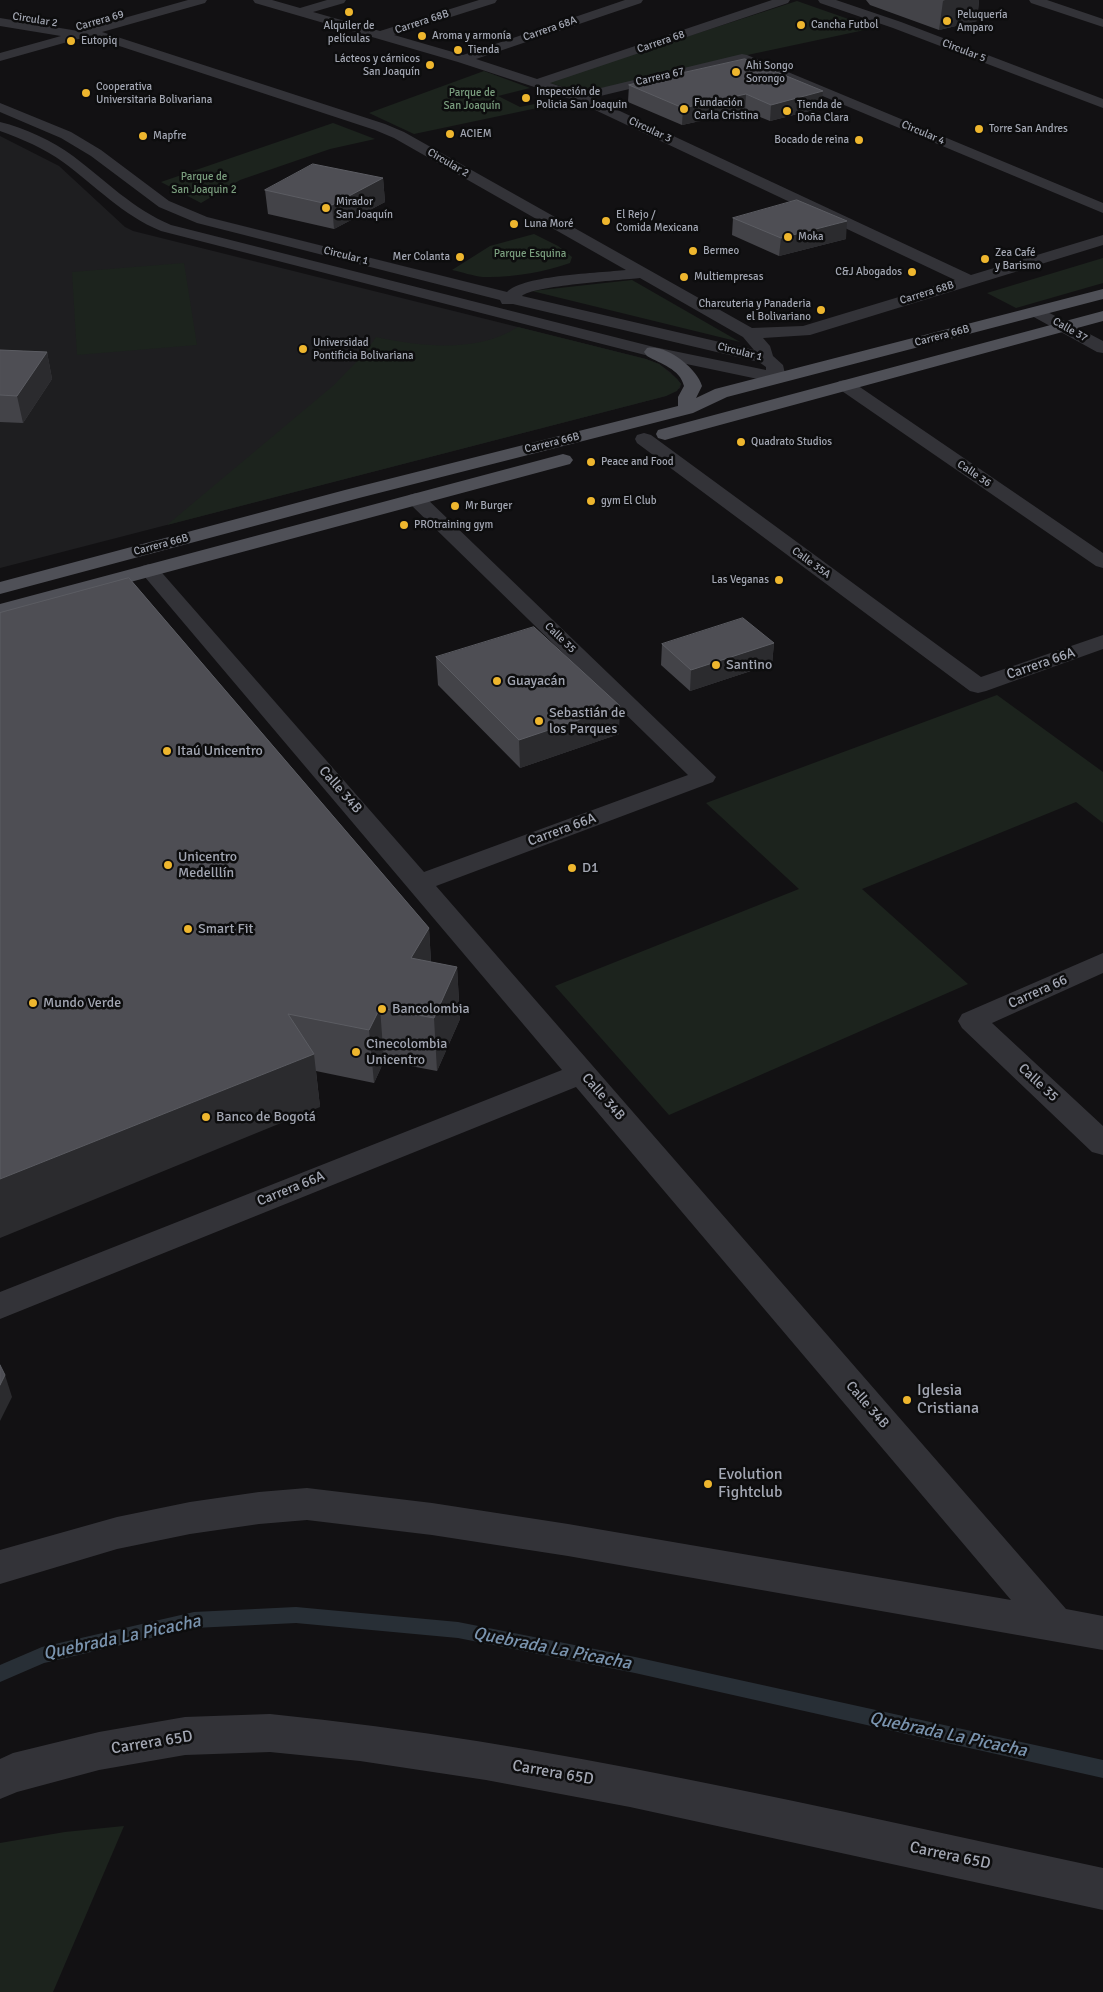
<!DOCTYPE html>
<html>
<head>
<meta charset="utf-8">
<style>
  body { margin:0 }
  canvas { display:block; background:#121113 }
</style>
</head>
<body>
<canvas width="1103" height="1992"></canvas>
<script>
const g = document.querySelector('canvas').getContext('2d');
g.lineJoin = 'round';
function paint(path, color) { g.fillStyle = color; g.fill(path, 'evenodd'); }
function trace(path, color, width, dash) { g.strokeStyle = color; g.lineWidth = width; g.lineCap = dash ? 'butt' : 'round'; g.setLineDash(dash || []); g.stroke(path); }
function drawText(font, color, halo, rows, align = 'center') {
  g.font = font + ' Signika,sans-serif'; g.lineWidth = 5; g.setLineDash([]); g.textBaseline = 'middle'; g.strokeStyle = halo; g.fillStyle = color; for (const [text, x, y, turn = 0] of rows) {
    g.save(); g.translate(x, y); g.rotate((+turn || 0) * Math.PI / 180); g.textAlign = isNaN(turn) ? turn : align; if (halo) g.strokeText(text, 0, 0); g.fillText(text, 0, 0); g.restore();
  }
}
paint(new Path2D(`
  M0,136l59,30 66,61 8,4 513,128 13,5 11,8 7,7 4,5 -1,4 -14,8 -666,172z`), '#1e1e20');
paint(new Path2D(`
  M797,1l77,27 -136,29 -156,36 -35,-11z
  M484,71l46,17 -32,8 22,11 35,-7 6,3 -147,31 -45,-21z
  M333,123l42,16 -45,10 -90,31 -39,23 -40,-21z
  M534,234l24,12 14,11 -2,6c-26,9 -59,15 -87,14 -10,-1 -21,-5 -31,-7l38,-24z
  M1103,258v25l-87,25 -29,-15z
  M184,263l13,82 -120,10 -5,-83z
  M632,280l108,62 -208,-51z
  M518,327l128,32 13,5 18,15 4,5 -4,7 -11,5 -499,129 167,-140 32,-33 10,-15c46,10 101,16 142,-10z
  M997,695l106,77v51l-27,-21 -214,87 106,95 -299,131 -114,-129 244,-97 -93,-86z
  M124,1826l-71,166h-53v-149l65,-11z`), '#1c231d');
paint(new Path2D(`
  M296,1607l162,15 177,35 468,103v18l-468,-105 -177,-35 -162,-15 -102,5 -150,35 -44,19v-17l42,-18 152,-35z`), '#282f36');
paint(new Path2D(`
  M188,0h19l-2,3 -103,29 283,92 19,8 348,196 51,-2 152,-46 -381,-180 -116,-38 -203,-59 -2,-3h19l28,8 27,-8h19l-2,3 -31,9 67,19 99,-31h18l-2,3 -101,32 69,20 162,-55h18l-2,3 -165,56 61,20 235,-79h18l-2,3 -238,80 30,10 162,-39 5,1 356,148v10l-362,-151 -149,36 379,177 132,-40v10l-293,90 -47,3 7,8 3,10 10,9 3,13 -3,4 -6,1 -124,-26 -492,-126c-39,-16 -65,-45 -98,-69 -19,-14 -41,-23 -63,-31v-9c25,6 53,19 73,34 33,25 60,53 98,69l483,122 112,23v-3l-7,-5 -246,-58h-11l-2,-4 -303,-77 -38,-16 -68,-51 -30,-18 -61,-26v-9l71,29 30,18 68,51 38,16 300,75c17,-17 92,-19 119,-22l-232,-132 -19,-8 -280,-92 -17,1 -78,22v-8l61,-17 -61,-10v-8l78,13zM640,278l103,59 11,13 -232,-54c10,-10 98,-16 118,-18z
  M818,0h18l65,22 202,77v9l-210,-80 -73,-25z
  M1029,0h18l56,19v8l-72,-24z
  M1038,307l65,34v12l-6,-1 -65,-36 -2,-4 2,-4z
  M845,380l6,1 252,172v15l-7,-2 -257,-177 -3,-4 3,-4z
  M644,433l7,2 330,242 122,-42v14l-117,42 -8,2 -8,-2 -333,-248 -2,-4 2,-4z
  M416,493l7,2 293,282 -3,5 -277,104 630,723 37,7v34l-535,-94 -136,-21 -125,-15 -48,4 -69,10 -73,15 -117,35v-34l117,-33 73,-15 69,-10 48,-4 125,15 136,21 443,76 -435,-513 -576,232v-27l562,-222 -423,-500 3,-4 7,-2 7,2 268,306 264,-97 -279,-272 -3,-4 3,-4z
  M1103,953v20l-111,50 111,103v29l-11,-3 -130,-124 -4,-7 4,-7z
  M270,1714c281,28 557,95 833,154v42l-473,-103 -144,-27 -126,-19 -90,-9 -85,3 -86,15 -82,22 -17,7v-40l13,-6 86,-21 86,-15z`), '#333338');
paint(new Path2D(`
  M1103,289v10l-376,98 -34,16 -334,85 -359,96v-12l345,-92 333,-84v-9l6,-11c-4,-17 -23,-22 -37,-30l-3,-4 3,-4c19,-4 50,20 55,38l-6,12 19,-9z
  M1103,311v10l-431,117 -7,2 -7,-2 -2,-4 2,-4z
  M563,454l7,2 3,4 -3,4 -570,153v-13z`), '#4f5057');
paint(new Path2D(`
  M866,0h113l-2,21 -38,9 -69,-25z
  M745,59l76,49 -51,13 -25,-10 -63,14 -54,-23 1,-17z
  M383,178l2,24 -51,27 -66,-15 -3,-24z
  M733,218l113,21 -67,17 -47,-21z
  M0,350l47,2 5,27 -29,44 -23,-1z
  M129,578l300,350 2,34 26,5 3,52 -23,52 -53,-10 -10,22 -58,-12 4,36z
  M774,643l-2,21 -82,27 -29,-26 1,-21z
  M436,657l183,77 -99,34 -82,-83z`), '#434348');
paint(new Path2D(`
  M945,0h34l-2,21 -38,9 4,-29z
  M823,91l-2,17 -51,13 1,-16z
  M746,94l-1,17 -63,14 1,-17z
  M383,178l2,24 -51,27 -2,-24z
  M847,221l-1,18 -67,17 2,-18z
  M47,352l5,27 -29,44 -6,-27z
  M774,643l-2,21 -82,27 1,-21z
  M620,706l-1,28 -99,34 -1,-28z
  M429,928l3,52 -21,-22z
  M457,967l3,52 -23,52 -3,-53z
  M380,1008l4,53 -10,22 -5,-53z
  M314,1054l6,53 -320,131v-59z
  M5,1375l7,22 -12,24v-36z`), '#2b2b2e');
const building = new Path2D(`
  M745,59l78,32 -52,14 -25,-11 -63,14 -54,-23z
  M313,164l70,14 -51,27 -67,-15z
  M797,200l50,21 -66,17 -48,-20z
  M0,350l47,2 -30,44 -17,-1z
  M129,578l300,350 -18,30 46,9 -23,51 -54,-10 -11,22 -81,-16 26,40 -314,125v-566z
  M743,618l31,25 -83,27 -29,-26z
  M534,627l86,79 -101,34 -83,-83z
  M0,1365l5,10 -5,10z`);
paint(building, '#4e4e54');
trace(building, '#5b5c62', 1);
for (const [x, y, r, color] of [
  [349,12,5,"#eeb62e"],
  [947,21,5,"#eeb62e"],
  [801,25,5,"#eeb62e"],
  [422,36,5,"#eeb62e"],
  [71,41,5,"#eeb62e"],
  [458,50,5,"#eeb62e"],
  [430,65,5,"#eeb62e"],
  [736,72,5,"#eeb62e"],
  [86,93,5,"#eeb62e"],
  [526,98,5,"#eeb62e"],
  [684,109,5,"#eeb62e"],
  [787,111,5,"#eeb62e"],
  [979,129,5,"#eeb62e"],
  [450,134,5,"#eeb62e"],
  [143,136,5,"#eeb62e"],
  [859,140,5,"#eeb62e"],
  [326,208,5,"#eeb62e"],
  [606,221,5,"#eeb62e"],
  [514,224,5,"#eeb62e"],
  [788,237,5,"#eeb62e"],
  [693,251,5,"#eeb62e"],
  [460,257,5,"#eeb62e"],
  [985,259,5,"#eeb62e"],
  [912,272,5,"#eeb62e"],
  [684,277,5,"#eeb62e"],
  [821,310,5,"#eeb62e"],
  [303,349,5,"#eeb62e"],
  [741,442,5,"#eeb62e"],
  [591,462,5,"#eeb62e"],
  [591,501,5,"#eeb62e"],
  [455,506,5,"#eeb62e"],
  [404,525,5,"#eeb62e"],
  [779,580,5,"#eeb62e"],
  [716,665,5,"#eeb62e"],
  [497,681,5,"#eeb62e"],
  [539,721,5,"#eeb62e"],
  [167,751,5,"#eeb62e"],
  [168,865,5,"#eeb62e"],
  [572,868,5,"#eeb62e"],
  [188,929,5,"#eeb62e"],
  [33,1003,5,"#eeb62e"],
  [382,1009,5,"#eeb62e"],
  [356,1052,5,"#eeb62e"],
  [206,1117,5,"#eeb62e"],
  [907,1400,5,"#eeb62e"],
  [708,1484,5,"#eeb62e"]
]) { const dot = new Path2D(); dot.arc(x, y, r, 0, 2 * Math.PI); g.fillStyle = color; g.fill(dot); trace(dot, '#0d0d0e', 2); }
drawText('11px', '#a3a7b3', '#0d0d0e', [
  ["Peluquería",957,15],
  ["Amparo",957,28],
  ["Cancha Futbol",811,25],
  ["Alquiler de",349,26,"center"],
  ["películas",349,39,"center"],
  ["Aroma y armonía",432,36],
  ["Eutopiq",81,41],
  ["Tienda",468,50],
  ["Lácteos y cárnicos",420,59,"right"],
  ["San Joaquín",420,72,"right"],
  ["Ahi Songo",746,66],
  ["Sorongo",746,79],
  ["Cooperativa",96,87],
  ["Universitaria Bolivariana",96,100],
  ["Inspección de",536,92],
  ["Policia San Joaquin",536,105],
  ["Fundación",694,103],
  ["Carla Cristina",694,116],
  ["Tienda de",797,105],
  ["Doña Clara",797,118],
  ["Torre San Andres",989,129],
  ["ACIEM",460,134],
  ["Mapfre",153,136],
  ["Bocado de reina",849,140,"right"],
  ["Mirador",336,202],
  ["San Joaquín",336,215],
  ["El Rejo /",616,215],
  ["Comida Mexicana",616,228],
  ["Luna Moré",524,224],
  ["Moka",798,237],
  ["Bermeo",703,251],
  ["Zea Café",995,253],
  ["y Barismo",995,266],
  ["Mer Colanta",450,257,"right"],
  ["C&J Abogados",902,272,"right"],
  ["Multiempresas",694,277],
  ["Charcuteria y Panaderia",811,304,"right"],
  ["el Bolivariano",811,317,"right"],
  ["Universidad",313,343],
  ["Pontificia Bolivariana",313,356],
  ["Quadrato Studios",751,442],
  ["Peace and Food",601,462],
  ["gym El Club",601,501],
  ["Mr Burger",465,506],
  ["PROtraining gym",414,525],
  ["Las Veganas",769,580,"right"]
], 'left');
drawText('11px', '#a3a7b3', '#0d0d0e', [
  ["Circular 2",35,20,9],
  ["Carrera 69",100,21,-16],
  ["Carrera 68B",422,22,-18],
  ["Carrera 68A",550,29,-19],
  ["Carrera 68",661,42,-19],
  ["Circular 5",964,51,21],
  ["Carrera 67",660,77,-13],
  ["Circular 3",650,130,25],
  ["Circular 4",923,133,23],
  ["Circular 2",448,163,30],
  ["Circular 1",346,256,14],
  ["Carrera 68B",927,293,-17],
  ["Calle 37",1070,330,29],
  ["Carrera 66B",942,336,-15],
  ["Circular 1",740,352,14],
  ["Carrera 66B",552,443,-14],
  ["Calle 36",974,474,34],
  ["Carrera 66B",161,545,-15],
  ["Calle 35A",811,563,36],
  ["Calle 35",560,638,44]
]);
drawText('11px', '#7a9e7e', '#0d0d0e', [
  ["Parque de",472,93],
  ["San Joaquín",472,106],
  ["Parque de",204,177],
  ["San Joaquin 2",204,190],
  ["Parque Esquina",530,254]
]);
drawText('14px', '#a3a7b3', '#0d0d0e', [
  ["Carrera 66A",1041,664,-19],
  ["Calle 34B",340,790,49],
  ["Carrera 66A",562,830,-20],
  ["Carrera 66",1038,992,-24],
  ["Calle 35",1038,1083,43],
  ["Calle 34B",603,1097,49],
  ["Carrera 66A",291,1189,-22],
  ["Calle 34B",867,1405,49]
]);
drawText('14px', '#a3a7b3', '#0d0d0e', [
  ["Santino",726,665],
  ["Guayacán",507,681],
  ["Sebastián de",549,713],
  ["los Parques",549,729],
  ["Itaú Unicentro",177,751],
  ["Unicentro",178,857],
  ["Medelllín",178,873],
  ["D1",582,868],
  ["Smart Fit",198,929],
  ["Mundo Verde",43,1003],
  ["Bancolombia",392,1009],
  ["Cinecolombia",366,1044],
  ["Unicentro",366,1060],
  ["Banco de Bogotá",216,1117]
], 'left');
drawText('16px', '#a3a7b3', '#0d0d0e', [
  ["Iglesia",917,1391],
  ["Cristiana",917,1409],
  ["Evolution",718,1475],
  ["Fightclub",718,1493]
], 'left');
drawText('16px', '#a3a7b3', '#0d0d0e', [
  ["Carrera 65D",152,1743,-9],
  ["Carrera 65D",553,1773,10],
  ["Carrera 65D",950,1856,12]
]);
drawText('italic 18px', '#7a94af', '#0d0d0e', [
  ["Quebrada La Picacha",122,1638,-12],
  ["Quebrada La Picacha",552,1649,11],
  ["Quebrada La Picacha",948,1735,12]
]);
</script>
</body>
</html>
